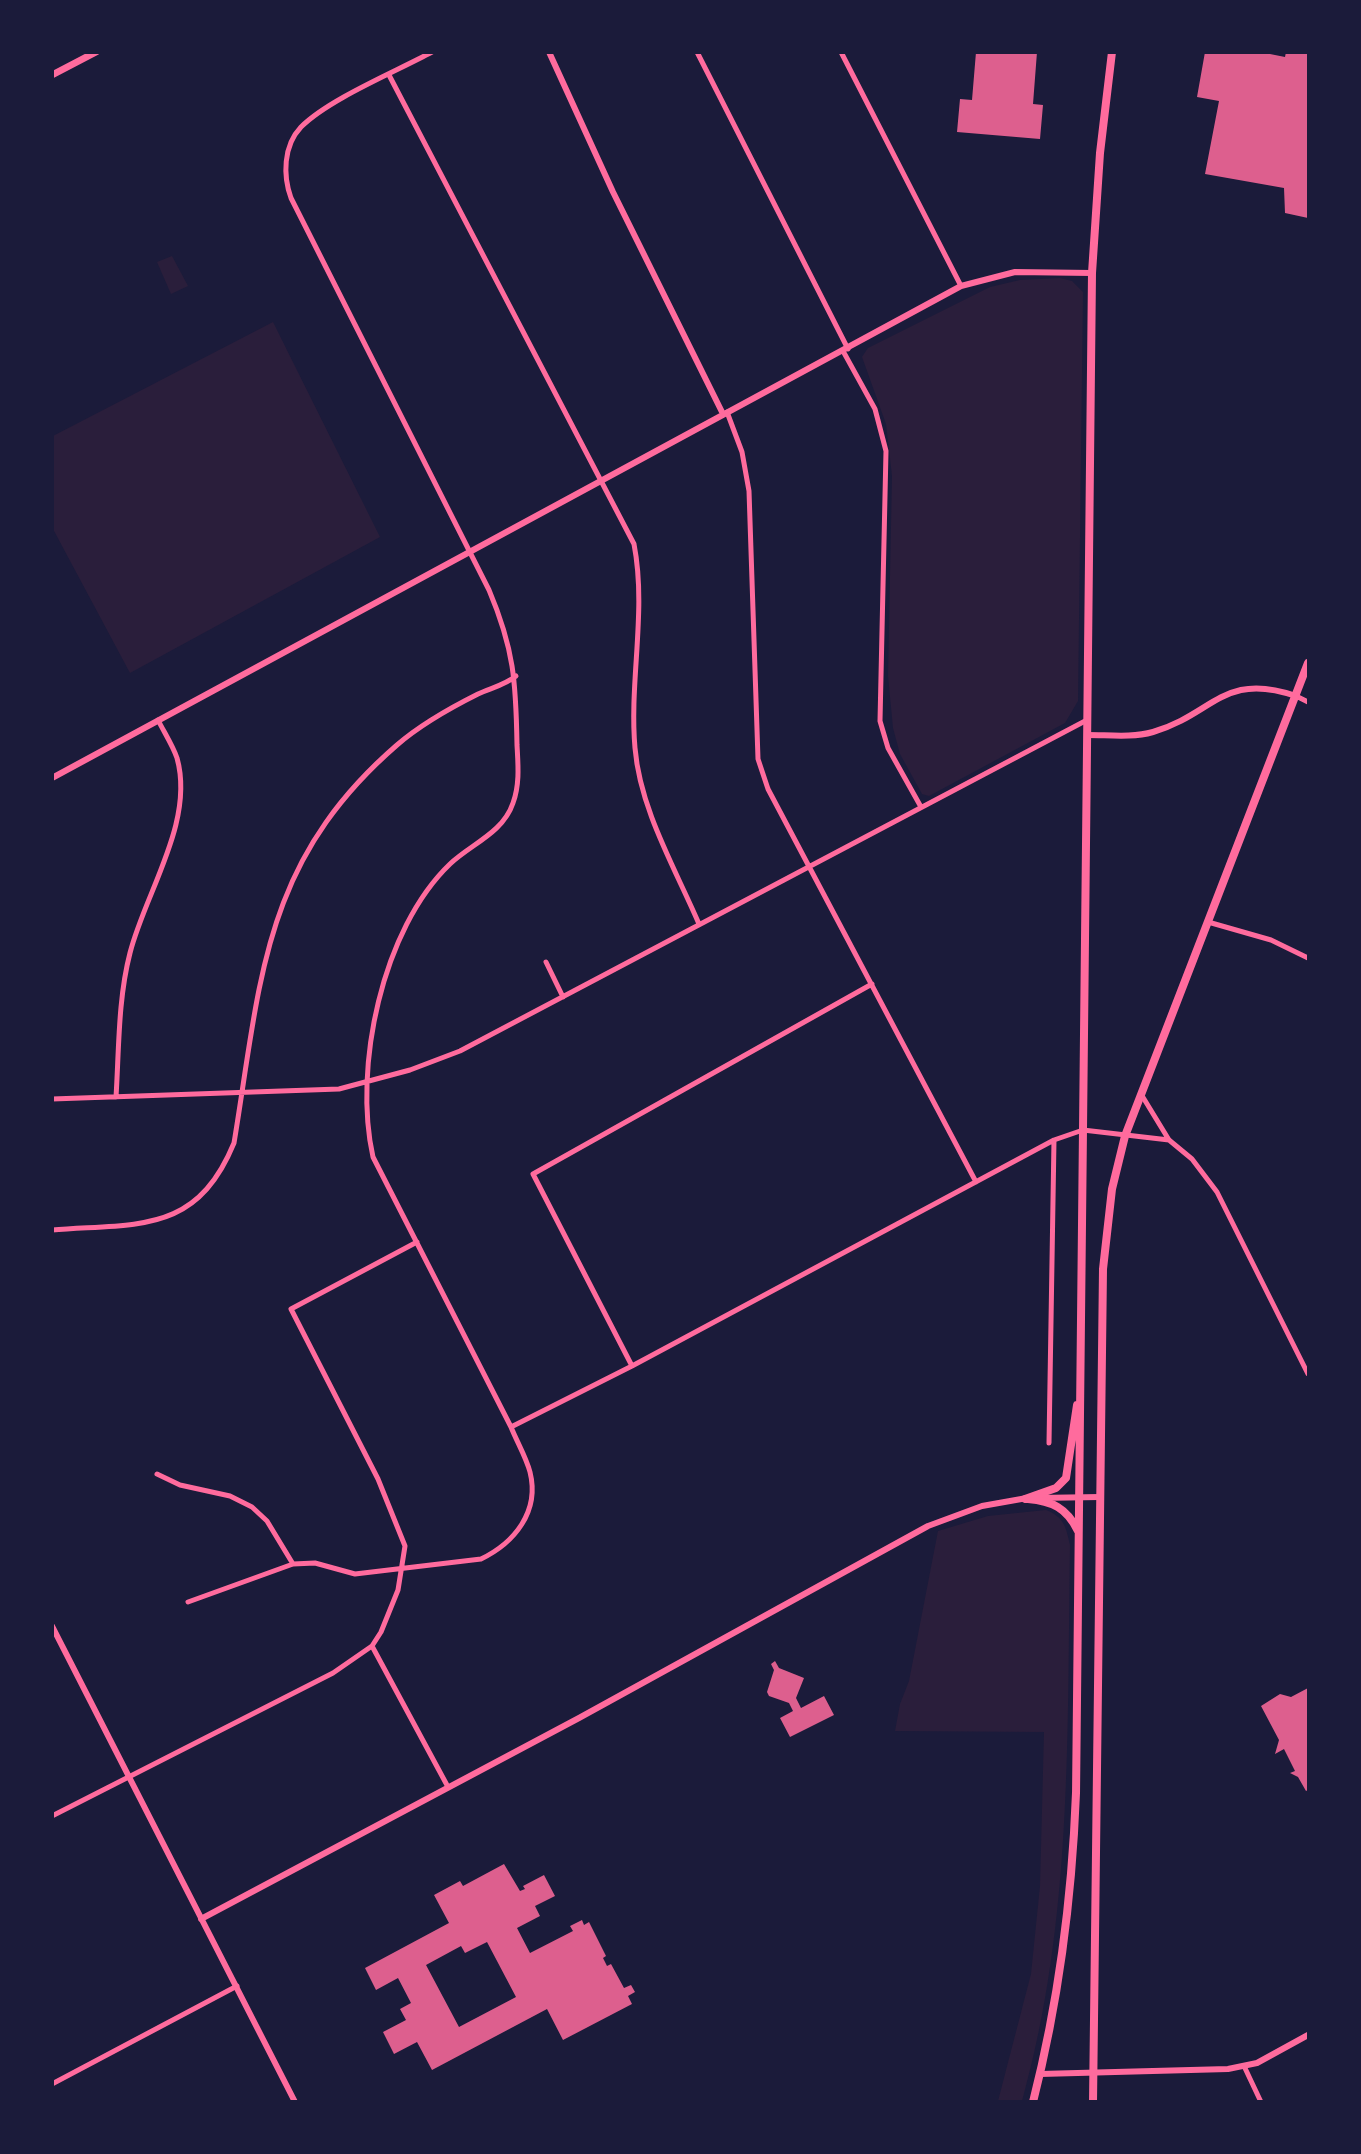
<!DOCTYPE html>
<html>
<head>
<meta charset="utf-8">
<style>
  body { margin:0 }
  #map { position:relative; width:1361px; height:2154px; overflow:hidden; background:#1b1b3a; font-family:"Work Sans",sans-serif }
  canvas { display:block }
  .frame { position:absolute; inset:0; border:54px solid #1b1b3a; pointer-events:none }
</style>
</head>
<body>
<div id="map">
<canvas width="1361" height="2154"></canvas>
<div class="frame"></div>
</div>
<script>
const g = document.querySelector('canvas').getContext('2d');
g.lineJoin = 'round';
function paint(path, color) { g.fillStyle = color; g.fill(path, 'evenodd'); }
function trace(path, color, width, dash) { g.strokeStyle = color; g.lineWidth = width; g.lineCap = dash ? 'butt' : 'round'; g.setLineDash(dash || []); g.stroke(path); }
paint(new Path2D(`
  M172,256l16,30 -17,8 -14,-32z
  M1060,278l12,3 11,11 -5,409 -13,22 -136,73 -7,-2 -22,-40 -7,-26 -5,-52 4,-200 -6,-52 -24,-67 6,-9 122,-61 30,-7z
  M273,322l107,215 -250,136 -77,-144v-93z
  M1046,1510c18,7 20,17 24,35 -3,187 3,375 -48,556h-24l33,-127 9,-88 4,-154 -149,-1 5,-27 9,-23 29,-150 50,-15z`), '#2a1e3b');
paint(new Path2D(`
  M976,52h61l-4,52 10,1 -3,34 -83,-7 3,-33 12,1z
  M1205,52h55l25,5 1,-5h22v166l-23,-5 -1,-25 -79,-14 14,-73 -22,-4z
  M775,1661l4,7 25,10 -8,20 5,10 23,-12 10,19 -44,22 -10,-19 13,-7 -4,-8 -20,-7 -2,-4 7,-22 -3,-6z
  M1308,1688v102l-2,1 -8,-14 -8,-4 5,-2 -11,-22 -9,5 4,-14 -18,-34 19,-12 11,3z
  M504,1864l16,27 5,-2 -2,-3 21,-11 11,21 -20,10 5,10 -23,12 13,25 43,-22 -3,-5 12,-6 2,5 5,-3 17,34 -3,2 4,8 4,-2 13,24 7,-3 4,7 -7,4 4,8 -69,36 -16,-31 -115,61 -15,-28 -23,12 -11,-22 23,-12 -6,-11 11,-6 -13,-25 -22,12 -11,-22 84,-45 -15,-28 26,-14 3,5zM487,1942l29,55 -57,30 -33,-62 35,-19 4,7z`), '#dd5f8e');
trace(new Path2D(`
  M697,52l151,297
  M841,52l120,234
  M389,75l245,469c13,67 -5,137 1,204 5,61 40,120 64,176
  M843,351l32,58 11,42 -6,270 8,27 33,59
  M727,412l15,40 7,39 9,268 10,30 208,393
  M1296,696l12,6
  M1208,922l63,18 37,18
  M546,962l17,35
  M1141,1094l28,46 23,19 25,33 91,182
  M116,1097c3,-47 2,-98 14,-144 15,-60 65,-131 47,-195 -4,-12 -13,-26 -19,-38
  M52,1099l287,-10 71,-19 50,-19 627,-331
  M533,1174l339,-190
  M533,1174l99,192
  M52,1230c86,-7 144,5 182,-87 27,-163 28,-281 163,-398 23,-20 53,-37 81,-51 13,-6 27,-9 38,-18
  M511,1427l121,-61 422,-226 29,-10 86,10
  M1049,1443l5,-303
  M157,1474l23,11 50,11 22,11 15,14 26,43
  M188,1602l105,-38 22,-1 40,11 126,-15c33,-16 59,-47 49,-87 -4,-15 -13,-30 -19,-45l-138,-270c-20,-89 9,-228 77,-293 21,-20 53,-31 63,-61 7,-19 5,-39 4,-58 -1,-63 -3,-96 -28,-155l-198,-392c-8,-22 -8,-52 10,-71 28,-28 94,-55 131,-75
  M372,1646l76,141
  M52,1816l281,-143 39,-27 9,-14 17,-42 7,-44 -27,-67 -87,-170 126,-67
  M1244,2066l17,36
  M52,2084l185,-98`), '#ff6b9d', 5);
trace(new Path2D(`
  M549,52l64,140 110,222
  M1088,735c21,0 44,3 65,-3 61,-18 70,-61 143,-36
  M52,778l909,-492 54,-14 77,1
  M1037,1498l63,-1
  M52,1626l243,476
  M201,1919l378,-201 349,-192 54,-20 45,-8
  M1040,2074l188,-5 29,-6 51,-28`), '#ff6b9d', 6);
trace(new Path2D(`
  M52,75l44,-23`), '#ff6b9d', 7);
trace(new Path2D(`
  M1025,1499l31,-11 10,-10 11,-73
  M1028,1499c24,2 39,9 50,32
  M1033,2102c26,-102 39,-204 43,-309l16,-1520 8,-120 12,-101
  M1093,2102l10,-833 9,-80 13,-53 183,-473`), '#ff6b9d', 8);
</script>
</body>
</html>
